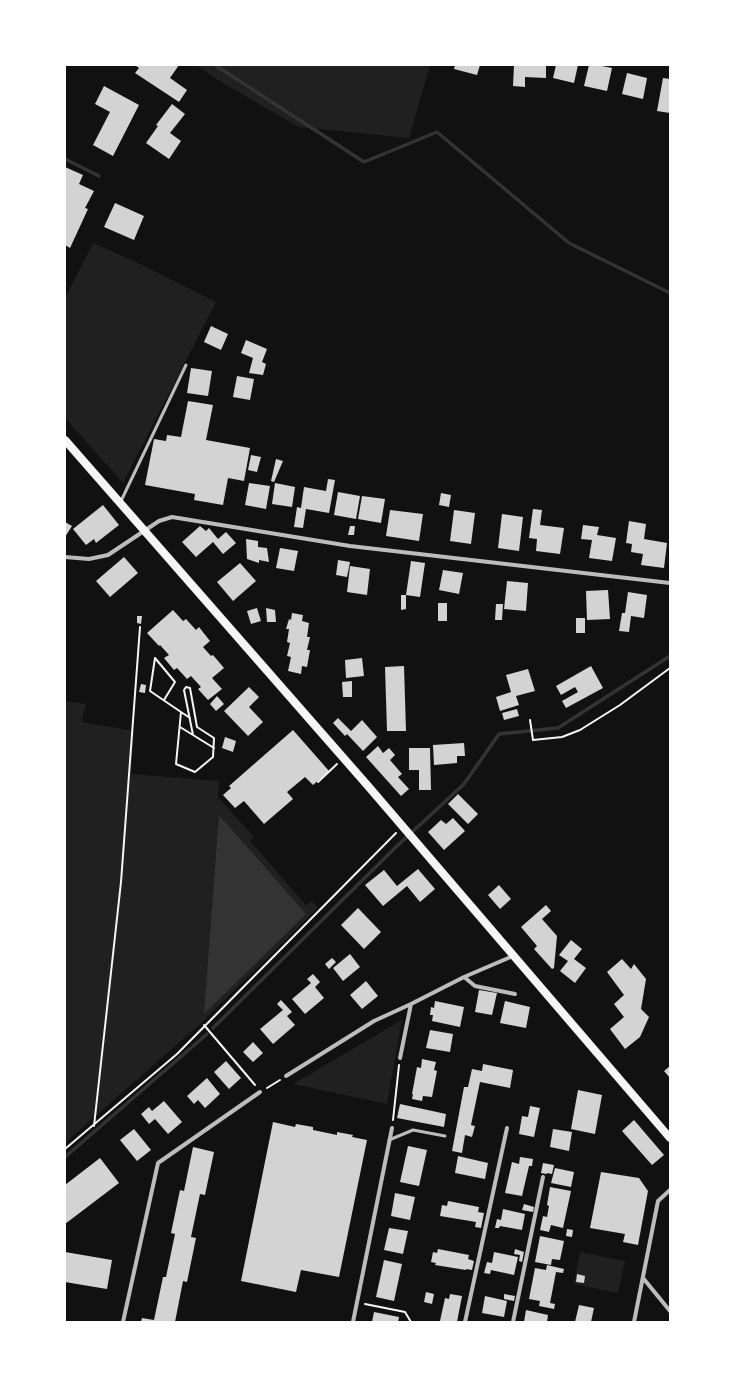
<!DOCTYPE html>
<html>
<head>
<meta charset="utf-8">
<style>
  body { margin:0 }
  #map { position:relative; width:735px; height:1387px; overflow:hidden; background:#111; font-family:Signika,sans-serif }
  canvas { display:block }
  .frame { position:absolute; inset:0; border:66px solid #fff; pointer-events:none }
</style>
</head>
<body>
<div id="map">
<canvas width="735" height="1387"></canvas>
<div class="frame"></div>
</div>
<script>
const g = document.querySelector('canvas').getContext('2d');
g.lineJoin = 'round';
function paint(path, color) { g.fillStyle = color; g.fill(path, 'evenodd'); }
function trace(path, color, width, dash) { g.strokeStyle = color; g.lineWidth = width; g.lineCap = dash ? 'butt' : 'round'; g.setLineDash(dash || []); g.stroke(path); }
paint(new Path2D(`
  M196,65h234l-21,73 -111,-11 -80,-47z
  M93,243l47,21 76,38 -93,181 -58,-65v-120z
  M65,701l21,3 -4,18 52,9 -3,43 88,7 -1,16 36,40 -4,4 56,64 6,-4 6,7 -119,117 -134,118z
  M402,1020l-15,84 -94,-20z
  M580,1252l45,9 -7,32 -44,-9z`), '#202020');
paint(new Path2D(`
  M219,815l87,99 -102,100z`), '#333');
trace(new Path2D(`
  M215,65l149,97 73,-30 132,111 101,50
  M65,159l34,17
  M213,1028l184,-182 67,-62 35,-50 59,-6 112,-72
  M65,1157l142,-123`), '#333', 3.5);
paint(new Path2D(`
  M135,65h44l-9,13 17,12 -8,12 -44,-29 4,-5z
  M455,65h25l-3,10 -23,-6z
  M514,65h32v13l-21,-1v10l-12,-1z
  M556,65h22l-4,18 -21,-5z
  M589,65h8l15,3 -5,23 -23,-5z
  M627,73l20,5 -4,21 -21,-5z
  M663,78l7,1v34l-13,-2z
  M104,86l35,19 -26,51 -20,-11 17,-33 -15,-8z
  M172,104l13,10 -15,19 11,8 -12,18 -23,-16 12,-17 -2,-1z
  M65,167l18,8 -4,9 15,7 -9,17 3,1 -18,39 -5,-3z
  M115,203l29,13 -10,24 -30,-13z
  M211,326l17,8 -7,16 -17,-8z
  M246,340l21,9 -5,13 4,2 -3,11 -14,-2 4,-15 -12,-5z
  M191,368l21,3 -4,25 -21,-3z
  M237,376l17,3 -4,21 -17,-3z
  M188,401l25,4 -7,35 44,8 -6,33 -16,-3 -5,27 -29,-5 1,-6 -50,-9 9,-46 12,2 1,-6 14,2z
  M251,455l10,2 -4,15 -9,-2z
  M276,459l7,2 -9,21 -3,-1z
  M328,479l7,1 -6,33 -23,-4 -3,19 -9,-1 3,-20 4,1 3,-21 22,4z
  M249,483l21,3 -4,23 -21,-4z
  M275,483l20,4 -3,20 -20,-3z
  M338,492l22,4 -4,23 -22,-4z
  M441,493l10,2 -2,12 -10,-2z
  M362,496l23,3 -4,24 -23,-4z
  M103,505l16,20 -23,18 -2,-4 -8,6 -13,-16z
  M533,509l9,1 -2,15 24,3 -4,26 -24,-3 1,-12 -8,-1z
  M390,510l33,4 -4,27 -33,-5z
  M454,510l21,3 -4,31 -21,-3z
  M502,514l21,3 -4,34 -21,-3z
  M629,521l17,3 -2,15 23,4 -3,25 -23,-3 2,-11 -12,-2 1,-8 -6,-1z
  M65,522l7,4 -7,11z
  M583,525l16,2 -2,8 19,3 -4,23 -23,-3 3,-18 -11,-1z
  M200,526l6,5 3,-3 9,11 8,-7 10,11 -13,11 -10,-12 -17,15 -14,-15z
  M350,526h5l-1,9h-6z
  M246,539l12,2v6l9,1 2,14 -10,-2v3l-12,-4z
  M280,548l18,3 -4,20 -18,-3z
  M124,557l14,16 -28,24 -14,-16z
  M338,560l12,2 -3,15 -11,-2z
  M411,561l14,2 -5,34 -14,-2z
  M240,563l16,18 -23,20 -16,-19z
  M350,566l20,3 -3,26 -20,-3z
  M443,570l20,3 -4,21 -20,-4z
  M507,581l21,2 -2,28 -22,-2z
  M608,590l2,29 -23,1 -1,-29z
  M628,592l19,3 -3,23 -13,-2 -2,16 -10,-1 3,-18h3z
  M401,595h5v14l-5,1z
  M438,603h9v18h-9z
  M496,604h7l-1,16h-7z
  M257,608l4,13 -10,3 -4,-13z
  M266,608l9,2 1,12h-9z
  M173,610l10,11 3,-2 10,11 3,-3 11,14 -7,6 8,9 2,-1 11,13 -12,10 10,11 -14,11 -10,-11 3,-2 -10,-11 -4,3 -10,-11 -3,2 -10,-12 5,-3 -9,-10 -1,1 -12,-13z
  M292,613l11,2 -1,6 7,2 -2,14h3l-3,13h3l-3,17 -5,-1 -1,8 -13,-3 3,-14 -4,-1 3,-13 -3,-1 2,-13h-3l3,-10 2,1z
  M137,616h5l-1,8 -4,-1z
  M576,618h9v15h-9z
  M362,658l2,18 -18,2 -1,-18z
  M404,666l2,65h-19l-2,-64z
  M591,666l12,22 -37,20 -4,-7 16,-9 -3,-5 -14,8 -5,-9z
  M528,669l7,22 -19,5 3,9 -19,6 -4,-14 15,-5 -5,-17z
  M352,681v16h-9l-1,-15z
  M141,684l5,1 -1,8 -6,-1z
  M249,687l10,10 -10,10 14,15 -15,14 -24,-25z
  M217,696l7,8 -8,7 -6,-7z
  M517,709l2,7 -15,4 -2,-7z
  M338,718l13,13 11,-11 15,17 -14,14 -16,-17 -2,2 -12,-13z
  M293,730l36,41 -16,14 -8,-8 -18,15 6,7 -29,25 -20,-23 -9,7 -12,-13 8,-7 -2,-2z
  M225,737l11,4 -3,11 -11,-4z
  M464,743l1,13h-8v7l-23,2 -1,-20z
  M378,746l5,7 6,-5 6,7 -5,5 12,14 -4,3 11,12 -8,7 -35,-39z
  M409,748h21l1,42h-12v-20h-10z
  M458,794l20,20 -10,10 -20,-20z
  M453,818l12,13 -21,19 -16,-18 13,-12 5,4z
  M418,869l17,20 -15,13 -13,-16 -24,20 -18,-21 19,-15 13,16z
  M499,885l12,14 -11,10 -12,-14z
  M546,905l5,6 -9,8 15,17 -3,32 -2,1 -18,-20 3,-3 -16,-19z
  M358,908l23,24 -17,17 -23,-24z
  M571,940l11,9 -8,10 12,9 -11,15 -15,-12 8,-10 -9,-6z
  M350,954l10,13 -17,14 -10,-13z
  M332,958l4,4 -7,7 -4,-5z
  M622,959l9,10 3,-5 12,15 -5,30 8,8 -9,20 -15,12 -15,-20 14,-12 -10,-13 10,-9 -17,-23z
  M313,974l7,8 -5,5 9,11 -19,16 -13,-15 19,-16 -4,-4z
  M366,981l12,15 -16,13 -12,-14z
  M479,990l18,3 -5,22 -17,-3z
  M281,1000l11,12 -5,4 8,9 -22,19 -13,-15 23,-19 -6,-6z
  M435,1001l29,6 -4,20 -28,-6 1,-6h-3l1,-8 3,1z
  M505,1001l25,6 -4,21 -26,-5z
  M430,1030l23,4 -3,18 -24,-4z
  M253,1042l10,11 -10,9 -10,-10z
  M422,1059l14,3 -2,8 3,1 -5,26 -9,-1 -1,5 -10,-2 1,-5h-1l5,-27 4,1z
  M226,1061l15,17 -12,11 -15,-17z
  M483,1064l30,6 -3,18 -30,-6 -9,43 4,1 -3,11 -7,-2 -3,18 -10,-2 12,-64h4l4,-18 10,2z
  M670,1066v12l-6,-7z
  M207,1078l13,16 -15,14 -7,-8 -4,4 -7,-8z
  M578,1090l24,5 -7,39 -24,-5z
  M164,1101l18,21 -14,12 -13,-15 -6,5 -8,-10 8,-7 3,4z
  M400,1104l46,10 -2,13 -47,-9z
  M530,1106l10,2 -6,29 -15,-3 3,-18 6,1z
  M634,1120l30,35 -12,10 -30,-34z
  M273,1122l22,5 1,-3 17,3v3l24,5v-3l16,3 -1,2 15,3 -28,137 -38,-7 -5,22 -55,-11z
  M134,1129l17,21 -14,11 -17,-21z
  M553,1129l19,3 -3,19 -19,-4z
  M408,1146l19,4 -8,36 -19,-4z
  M193,1147l21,5 -9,43 -5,-1 -9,43 5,1 -9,44 -4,-1 -8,41h-34l1,-4 12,2 9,-43h3l9,-43 -4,-1 9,-43 4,1z
  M458,1156l30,7 -3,16 -30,-6z
  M520,1157l13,2 -1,7h-3l-7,30 -17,-3 7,-31 7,2z
  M100,1158l19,25 -54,41v-39z
  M543,1163l11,2 -2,9 -5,-1v1l-6,-1z
  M555,1168l19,4 -3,15 -20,-4z
  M601,1172l38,6 9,13 -10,54 -15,-3 2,-8 -35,-6z
  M550,1187l21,4 -8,37 -12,-3 -2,7 -9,-2 3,-14 4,1 2,-11 -2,-1z
  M395,1193l20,4 -5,23 -19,-4z
  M448,1201l31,6 -1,5 6,1 -3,15 -6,-1 1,-5 -36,-6 2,-11 5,1z
  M524,1204l10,3 -1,5 -11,-2z
  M503,1209l22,5 -3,16 -22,-4 -1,2h-4l2,-9 4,1z
  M389,1228l19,3 -5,23 -19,-4z
  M567,1229l6,1 -1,7 -6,-1z
  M540,1236l24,5 -4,19 -8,-1 -1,6 -16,-3z
  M438,1249l31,6 -1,4 6,2 -2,9 -6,-1v1l-31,-5 1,-2 -5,-1 2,-10 4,1z
  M515,1249l9,3 -2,10 -3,-1 1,-6 -6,-1z
  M65,1252l47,8 -5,29 -42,-7z
  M494,1252l24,5 -4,18 -23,-5 -1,4 -6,-1 3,-11 5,1z
  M384,1260l18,4 -8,37 -18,-4z
  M547,1265l17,4 -1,4 -7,-1 -6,31 5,1 -1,5 -15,-3 1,-5 -11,-2 6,-31 11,2z
  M577,1274l8,2 -1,7 -8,-1z
  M426,1292l8,2 -2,10 -8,-2z
  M450,1294l12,2 -5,26 -17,-1 5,-23 4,1z
  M504,1294l11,2 -1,5 -10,-2z
  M485,1296l22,5 -3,16 -22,-4z
  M579,1305l15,3 -3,14h-16z
  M526,1310l22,5 -1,7h-23z
  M374,1312l25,5 -1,5h-26z`), '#d3d3d3');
trace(new Path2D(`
  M155,658l-5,33 31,21 -5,52 19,8 18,-15 1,-19 -17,-11 -7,-39 -4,-1 -2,3 9,45 21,13
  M155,658l20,24 -11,18
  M181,712l9,6
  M530,720l3,20 29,-3 18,-7 40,-25 50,-37
  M180,727l13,8
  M318,782l19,-18
  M204,1025l51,60
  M267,1088l13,-8
  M393,1120l6,-55
  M94,1126l27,-244 19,-255
  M65,1149l112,-95 219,-221
  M365,1304l40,8 6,10`), '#f5f5f5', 2);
trace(new Path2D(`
  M121,501l65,-136
  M389,1140l24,-10 32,6`), '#bcbcbc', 3);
trace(new Path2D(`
  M65,557l24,2 19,-4 51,-34 13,-4 178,29 320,37
  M464,977l11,9 40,8
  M400,1058l11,-54
  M286,1076l88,-55 37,-17 53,-27 49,-21
  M643,1278l27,33
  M123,1322l35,-159 102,-71
  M353,1322l39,-194
  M465,1322l42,-194
  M513,1322l30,-145
  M634,1322l24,-121 12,-11`), '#bcbcbc', 4);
trace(new Path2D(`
  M65,440l303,346 302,352`), '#f5f5f5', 8);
</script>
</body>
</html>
